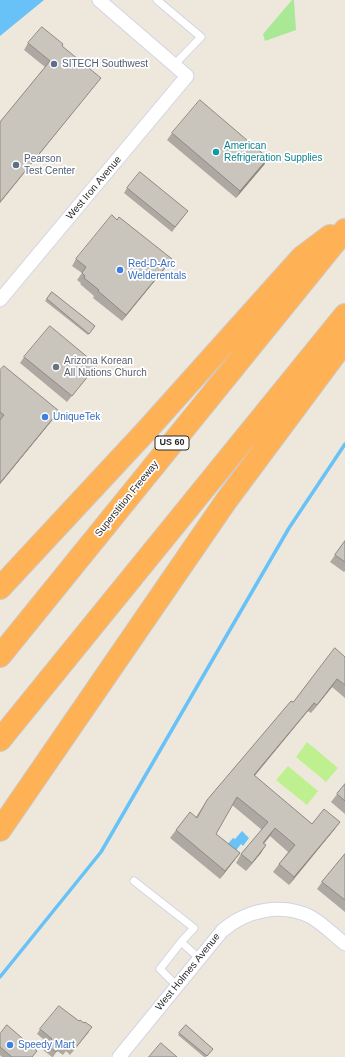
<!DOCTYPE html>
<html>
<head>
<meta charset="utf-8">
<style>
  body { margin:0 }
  canvas { display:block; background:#eee8dc }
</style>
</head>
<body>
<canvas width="345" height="1057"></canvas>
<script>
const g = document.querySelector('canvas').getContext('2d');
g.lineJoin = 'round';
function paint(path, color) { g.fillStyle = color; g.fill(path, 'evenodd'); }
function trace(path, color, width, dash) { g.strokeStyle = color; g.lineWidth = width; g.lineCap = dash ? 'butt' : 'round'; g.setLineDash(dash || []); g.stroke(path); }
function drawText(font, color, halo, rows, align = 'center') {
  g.font = font + ' Arial,sans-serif'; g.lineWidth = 3.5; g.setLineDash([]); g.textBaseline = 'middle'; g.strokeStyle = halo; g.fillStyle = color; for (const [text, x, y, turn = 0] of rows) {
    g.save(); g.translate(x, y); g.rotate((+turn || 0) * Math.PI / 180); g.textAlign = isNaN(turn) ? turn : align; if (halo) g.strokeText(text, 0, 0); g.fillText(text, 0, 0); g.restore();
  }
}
paint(new Path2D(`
  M292,0h2l2,30 -31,11 -2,-7z`), '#a9e895');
paint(new Path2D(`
  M307,742l31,26 -12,14 -30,-25z
  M288,766l30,25 -11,14 -31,-25z`), '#bef090');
paint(new Path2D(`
  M0,0h44l-44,36z
  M242,831l7,7 -6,8 -2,-2 -7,9 -8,-7 7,-8 2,1z`), '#68c2f7');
trace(new Path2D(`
  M0,977l101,-125 188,-324 56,-84`), '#68c2f7', 3.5);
const service = new Path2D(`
  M157,0l44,37 -27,28
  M134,881l60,47 -13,14 19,17
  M177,986l-17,-17 21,-27`);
const minor = new Path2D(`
  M0,300l187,-224 -88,-76
  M119,1057l103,-126c24,-21 60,-29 89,-14 12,7 23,18 34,27`);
const motorway = new Path2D(`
  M0,588l147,-158 155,-173 28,-21
  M0,656l345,-426
  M0,740l345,-425
  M0,830l226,-329 119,-160`);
trace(service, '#d2d3e5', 9);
trace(minor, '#d2d3e5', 15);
trace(motorway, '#ccc', 24);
trace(service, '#fff', 7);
trace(minor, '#fff', 13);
trace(motorway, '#ffb156', 22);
paint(new Path2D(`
  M28,43l34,3 34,38 -51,-17 -21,-17z
  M172,133l96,25 -4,7 -28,33 -69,-58z
  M127,188l57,28 -12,16 -48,-39z
  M117,220l55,39 -5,7 -45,55 -29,-23 1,-2 -14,-12 1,-1 -4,-3 5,-7 -10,-7 4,-7z
  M52,292l43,34 -7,9 -43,-34z
  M24,357l68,14 -25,31 -47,-39z
  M0,370l59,41 -5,7 -54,66z
  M345,541v30l-1,1 -14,-10z
  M345,657v41l-13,-11 -21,26 -3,-2 -54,65 58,48 28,-2 -6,8 -45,55 -16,-13 15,-20 -18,-16 -6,7 -3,10 -15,18 -10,-8 5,-9 21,-24 -30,-25 -16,29 24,19 -20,26 -50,-41 6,-8 20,-13 11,-17 86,-98z
  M345,784v30l-14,-12z
  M345,854v58l-28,-23 5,-7z
  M186,1025l27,24 -7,8h-2l-26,-22z
  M40,1029l49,3 -19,23 -4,-4 -3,4 -6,-4 -4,6h-1l-9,-7 5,-7 -11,-9z
  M0,1034l32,23h-30l-2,-2z`), '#ada9a2');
paint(new Path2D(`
  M101,78l-5,6 -96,119v-1z
  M268,158l-4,7 -28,33 4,-7z
  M172,259l-5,7 -45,55 4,-6z
  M59,411l-5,7 -54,66v-1z
  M337,679l-5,8 -21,26 6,-8z
  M314,703l-6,8 -60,73 6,-9z
  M340,822l-6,8 -45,55 5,-8z
  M275,828l-5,8 -12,15 5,-8z
  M266,845l-5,8 -15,18 6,-8z
  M240,853l-6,8 -14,18 5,-8z`), '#8d8a84');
const building = new Path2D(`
  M42,27l21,17 -1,2 39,32 -101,124v-80l50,-61 -22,-18z
  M200,100l68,58 -28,33 -68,-58z
  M140,172l48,39 -13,16 -48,-39z
  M112,215l5,5 2,-3 53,42 -46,56 -28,-24 1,-1 -15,-12 1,-2 -3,-3 4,-6 -10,-8z
  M52,292l43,34 -6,8 -42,-35z
  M50,326l47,39 -25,31 -48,-39z
  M4,366l55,45 -59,72v-63l4,-5 -4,-3v-42z
  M345,541v21l-10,-7z
  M335,648l10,9v28l-8,-6 -20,26 -3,-2 -60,72 58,49 12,-15 16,13 -46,55 -15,-13 16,-19 -20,-17 -12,15 3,2 -14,18 -11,-9 27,-32 -31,-25 -21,37 24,19 -15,18 -49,-41 14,-18 7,6 10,-18 84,-99 2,1z
  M345,784v17l-8,-7z
  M345,854v46l-23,-18z
  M59,1006l20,15 1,-1 4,3 1,-1 7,5 -18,23 -5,-4 -3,4 -5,-4 -5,6 -9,-7 5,-6 -12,-10z
  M7,1025l30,26 -5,6h-20l-12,-10v-13z
  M186,1025l27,24 -6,7 -28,-23z
  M161,1043l16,14h-28z`);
paint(building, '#c9c5bc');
trace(building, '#8d8a84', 1);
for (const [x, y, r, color] of [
  [54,64,4,"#5c6f8a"],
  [216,152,4,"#0f9aa8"],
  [16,165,4,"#5c6f8a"],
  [120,270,4,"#3f7fe0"],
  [56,367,4,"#6b7280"],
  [45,417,4,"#3f7fe0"],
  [10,1045,4,"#3f7fe0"]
]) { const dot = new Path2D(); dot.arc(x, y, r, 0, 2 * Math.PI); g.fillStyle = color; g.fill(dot); trace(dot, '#fff', 1.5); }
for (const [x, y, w] of [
  [172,443,34]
]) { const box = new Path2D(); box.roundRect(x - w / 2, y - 7, w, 14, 3); g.fillStyle = '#fff'; g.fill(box); trace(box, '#2b2b2b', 1); }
drawText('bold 9px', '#2b2b2b', null, [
  ["US 60",172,443]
]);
drawText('10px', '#4e5e75', '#fff', [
  ["SITECH Southwest",62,64],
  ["Pearson",24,159],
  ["Test Center",24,171]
], 'left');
drawText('10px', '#0d838f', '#fff', [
  ["American",224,146],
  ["Refrigeration Supplies",224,158]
], 'left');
drawText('10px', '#2b2b2b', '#fff', [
  ["West Iron Avenue",94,188,-50],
  ["Superstition Freeway",127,499,-51],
  ["West Holmes Avenue",188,972,-51]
]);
drawText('10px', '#366cbe', '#fff', [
  ["Red-D-Arc",128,264],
  ["Welderentals",128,276],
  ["UniqueTek",53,417],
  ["Speedy Mart",18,1045]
], 'left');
drawText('10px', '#5b616d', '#fff', [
  ["Arizona Korean",64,361],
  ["All Nations Church",64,373]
], 'left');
</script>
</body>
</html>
